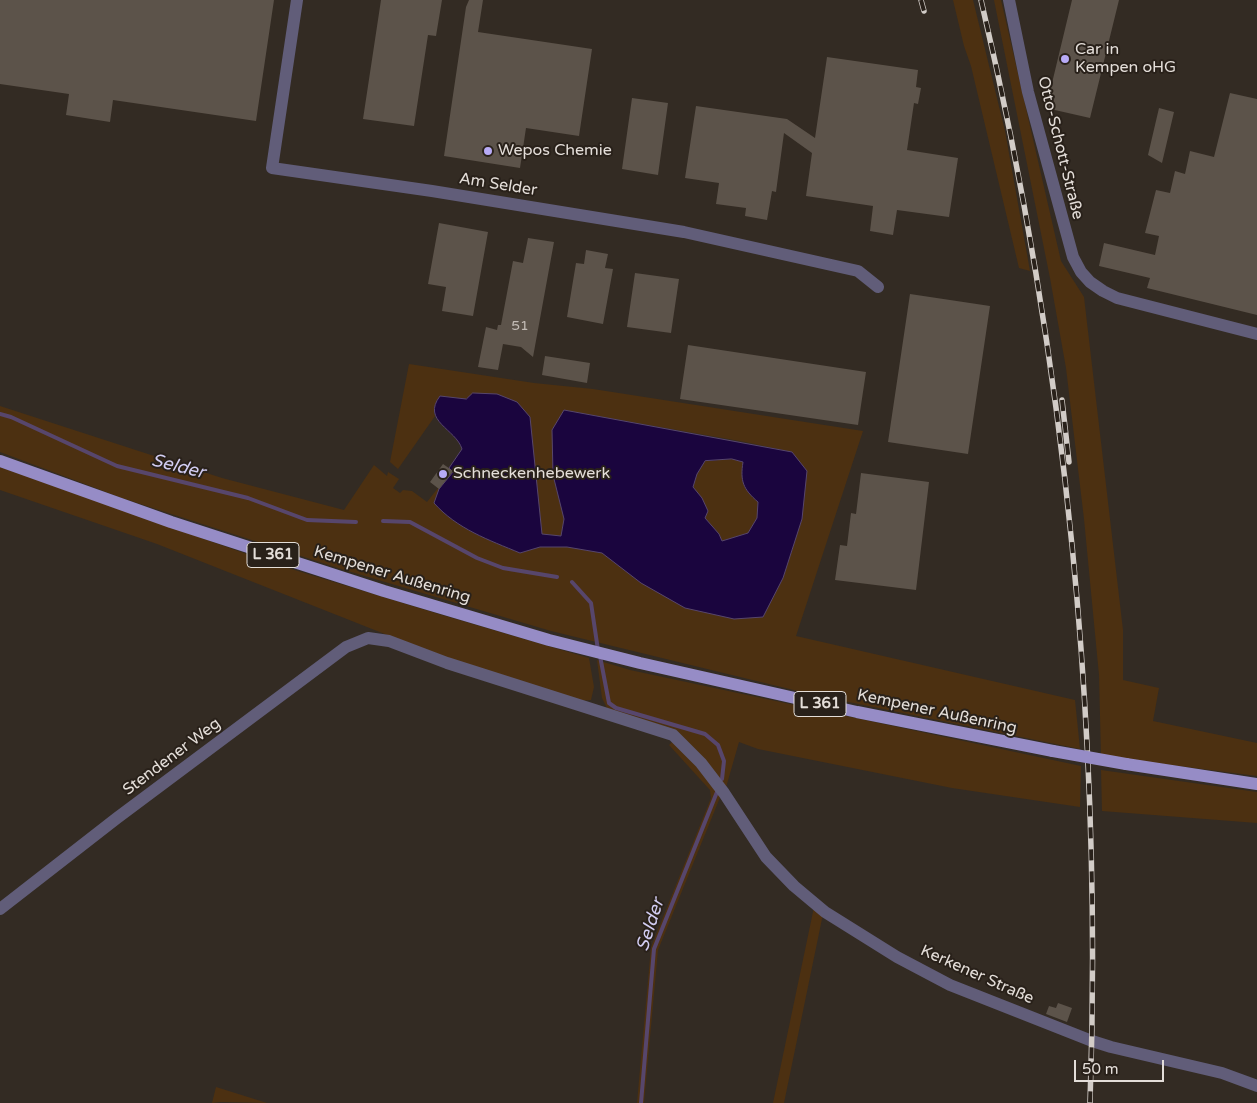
<!DOCTYPE html>
<html>
<head>
<meta charset="utf-8">
<style>
  body { margin:0 }
  #map { position:relative; width:1257px; height:1103px; overflow:hidden; background:#332b23; font-family:"Varela Round",sans-serif }
  canvas { display:block }
  .scale { position:absolute; left:1074px; top:1060px; width:90px; height:22px; box-sizing:border-box; border:2px solid #e4ded9; border-top:0; padding-left:6px; font-size:15px; line-height:18px; white-space:nowrap; color:#e4ded9; -webkit-text-stroke:4px #29211a; paint-order:stroke }
</style>
</head>
<body>
<div id="map">
<canvas width="1257" height="1103"></canvas>
<div class="scale">50 m</div>
</div>
<script>
const g = document.querySelector('canvas').getContext('2d');
g.lineJoin = 'round';
function paint(path, color) { g.fillStyle = color; g.fill(path, 'evenodd'); }
function trace(path, color, width, dash) { g.strokeStyle = color; g.lineWidth = width; g.lineCap = dash ? 'butt' : 'round'; g.setLineDash(dash || []); g.stroke(path); }
function drawText(font, color, halo, rows, align = 'center') {
  g.font = font + ' "Varela Round",sans-serif'; g.lineWidth = 4; g.setLineDash([]); g.textBaseline = 'middle'; g.strokeStyle = halo; g.fillStyle = color; for (const [text, x, y, turn = 0] of rows) {
    g.save(); g.translate(x, y); g.rotate((+turn || 0) * Math.PI / 180); g.textAlign = isNaN(turn) ? turn : align; if (halo) g.strokeText(text, 0, 0); g.fillText(text, 0, 0); g.restore();
  }
}
paint(new Path2D(`
  M953,0h20l32,131 25,140 -11,-3 -48,-202 -7,-20z
  M994,0h7l60,261 23,36 39,333v50l36,8 -6,33 104,22v33l-156,-20 -2,-81 -15,-156 -18,-151 -16,-90z
  M409,364l125,19 59,6 270,42 -67,205 279,64 5,49 -266,-54 -263,-64 -210,-62 -219,-71 -122,-46v-46l222,72 122,32 30,-45 13,11 1,-4 11,7 -6,9 7,5 3,-3 9,1 15,11 11,-14 1,1 -5,14c23,26 55,37 86,50l20,-6h27l35,6 39,30 122,34 20,-39 19,-59 -10,-67 -47,-10 -181,-32 -11,65 11,44 -3,17 -19,-2 -12,-117 -64,-18 -26,-3 -6,17 1,3 -37,53 -8,-7z
  M732,459l11,3c-2,15 3,30 15,40l-1,16 -9,15 -26,8 -3,-7 -14,-16 -12,-30 4,-14 8,-13z
  M0,467l275,97 167,51 147,43 5,29 -3,13 -14,1 -129,-42 -291,-115 -157,-54z
  M597,660l33,10 451,96 -1,41 -128,-19 -194,-39 -19,-7 -14,49 -40,-50 -78,-33 -5,-10z
  M674,740l47,55 -63,155 -14,153h-7l14,-156 60,-149 -1,-8 -41,-45z
  M1101,770l156,22v31l-155,-12z
  M814,907l9,7 -39,189h-11z
  M216,1087l51,16 -46,-1 -9,1z`), '#4c3011');
const water = new Path2D(`
  M473,393l24,1 20,8 13,15 12,117 19,2 3,-17 -11,-44 -1,-45 12,-20 228,42 15,19 -5,48 -19,59 -20,39 -29,2 -49,-11 -44,-25 -39,-30 -35,-6h-27l-20,6c-31,-13 -63,-24 -86,-50l5,-14 14,-17 -4,-4 13,-19c-6,-20 -41,-28 -22,-53l26,3zM732,459l11,3c-3,19 0,27 15,40l-1,16 -9,15 -26,8 -3,-7 -14,-16 3,-7 -6,-13 -9,-11 4,-13 8,-13z`);
paint(water, '#1a053e');
trace(water, '#57466c', 1);
trace(new Path2D(`
  M0,414l11,3 106,49 131,32 59,22 49,2
  M383,521l27,1 67,36 26,10 54,9
  M572,582l19,21 7,47
  M600,656l9,47 7,5 89,26 13,11 6,16 -2,18
  M641,1103l13,-154 63,-157`), '#57466c', 4);
paint(new Path2D(`
  M0,0h274l-18,121 -143,-21 -3,22 -44,-7 3,-21 -69,-10z
  M381,0h61l-6,36 -8,-1 -14,91 -51,-7z
  M469,0h14l-5,32 114,17 -13,87 -53,-8 -6,40 -76,-12 22,-149z
  M1072,0h47l-29,118 -44,-10z
  M827,57l91,13 -2,17 5,1 -3,16 -4,-1 -7,47 51,8 -9,59 -52,-7 -4,25 -23,-4 3,-25 -67,-10 6,-43 -28,-20 -8,59 -4,-1 -5,29 -22,-4 1,-8 -30,-4 3,-21 -34,-5 11,-72 91,13 28,19z
  M1230,93l27,6v216l-110,-27 3,-10 -51,-12 5,-23 51,12 4,-19 -14,-3 11,-43 14,3 5,-22 10,3 5,-23 24,6z
  M632,98l36,5 -10,72 -36,-6z
  M1159,108l15,4 -12,51 -14,-8z
  M439,223l49,9 -15,84 -31,-5 4,-24 -18,-3z
  M528,238l26,4 -21,115 -12,-10 -18,-3 -5,26 -20,-3 8,-40 11,3 1,-5h3l12,-64 10,2z
  M586,250l22,4 -3,14 8,1 -10,55 -36,-7 9,-54 8,1z
  M635,273l44,6 -8,54 -44,-6z
  M910,294l80,12 -22,148 -80,-12z
  M688,345l178,27 -8,53 -178,-26z
  M545,356l45,7 -3,20 -45,-8z
  M443,464l10,7 -14,18 -9,-7z
  M861,473l68,9 -13,108 -81,-10 5,-35 7,1 4,-33 5,1z
  M1058,1003l14,5 -5,14 -21,-8 3,-8 7,2z`), '#5c534a');
trace(new Path2D(`
  M297,0l-25,168 160,23 252,41 174,39 20,16
  M1009,0l19,92 45,165 8,15 9,10 13,9 14,7 140,36
  M0,909l117,-91 229,-171 22,-9 21,3 58,22 226,72 28,28 23,30 42,64 28,29 31,26 72,45 53,28 142,56 19,6 111,26 35,13`), '#615d79', 12);
trace(new Path2D(`
  M0,461l171,61 213,69 165,49 91,23 217,49 196,39
  M1126,764l131,20`), '#968cc6', 12);
const rail = new Path2D(`
  M921,0l3,11
  M981,0c85,360 122,733 109,1103
  M1062,400l7,62`);
trace(rail, '#d2ccc7', 5.5);
trace(rail, '#29211a', 4, [11]);
trace(new Path2D(`
  M1053,751l73,13`), '#968cc6', 12);
for (const [x, y, r, color] of [
  [1065,59,5,"#b8abf7"],
  [488,151,5,"#b8abf7"],
  [443,474,5,"#b8abf7"]
]) { const dot = new Path2D(); dot.arc(x, y, r, 0, 2 * Math.PI); g.fillStyle = color; g.fill(dot); trace(dot, '#29211a', 2); }
drawText('14px', '#c2bbb5', null, [
  ["51",520,326]
]);
for (const [x, y, w] of [
  [273,555,52],
  [820,704,52]
]) { const box = new Path2D(); box.roundRect(x - w / 2, y - 12.5, w, 25, 4); g.fillStyle = '#29211a'; g.fill(box); trace(box, '#e4ded9', 1); }
drawText('bold 15px', '#e4ded9', null, [
  ["L 361",273,555],
  ["L 361",820,704]
]);
drawText('16px', '#e4ded9', '#29211a', [
  ["Car in",1075,50],
  ["Kempen oHG",1075,68],
  ["Wepos Chemie",498,151],
  ["Schneckenhebewerk",453,474]
], 'left');
drawText('16px', '#e4ded9', '#29211a', [
  ["Otto-Schott-Straße",1060,148,76],
  ["Am Selder",498,185,9],
  ["Kempener Außenring",392,575,17],
  ["Kempener Außenring",937,712,12],
  ["Stendener Weg",172,757,-37],
  ["Kerkener Straße",977,975,24]
]);
drawText('italic 18px', '#d2cdf2', '#29211a', [
  ["Selder",178,467,14],
  ["Selder",651,925,-72]
]);
</script>
</body>
</html>
